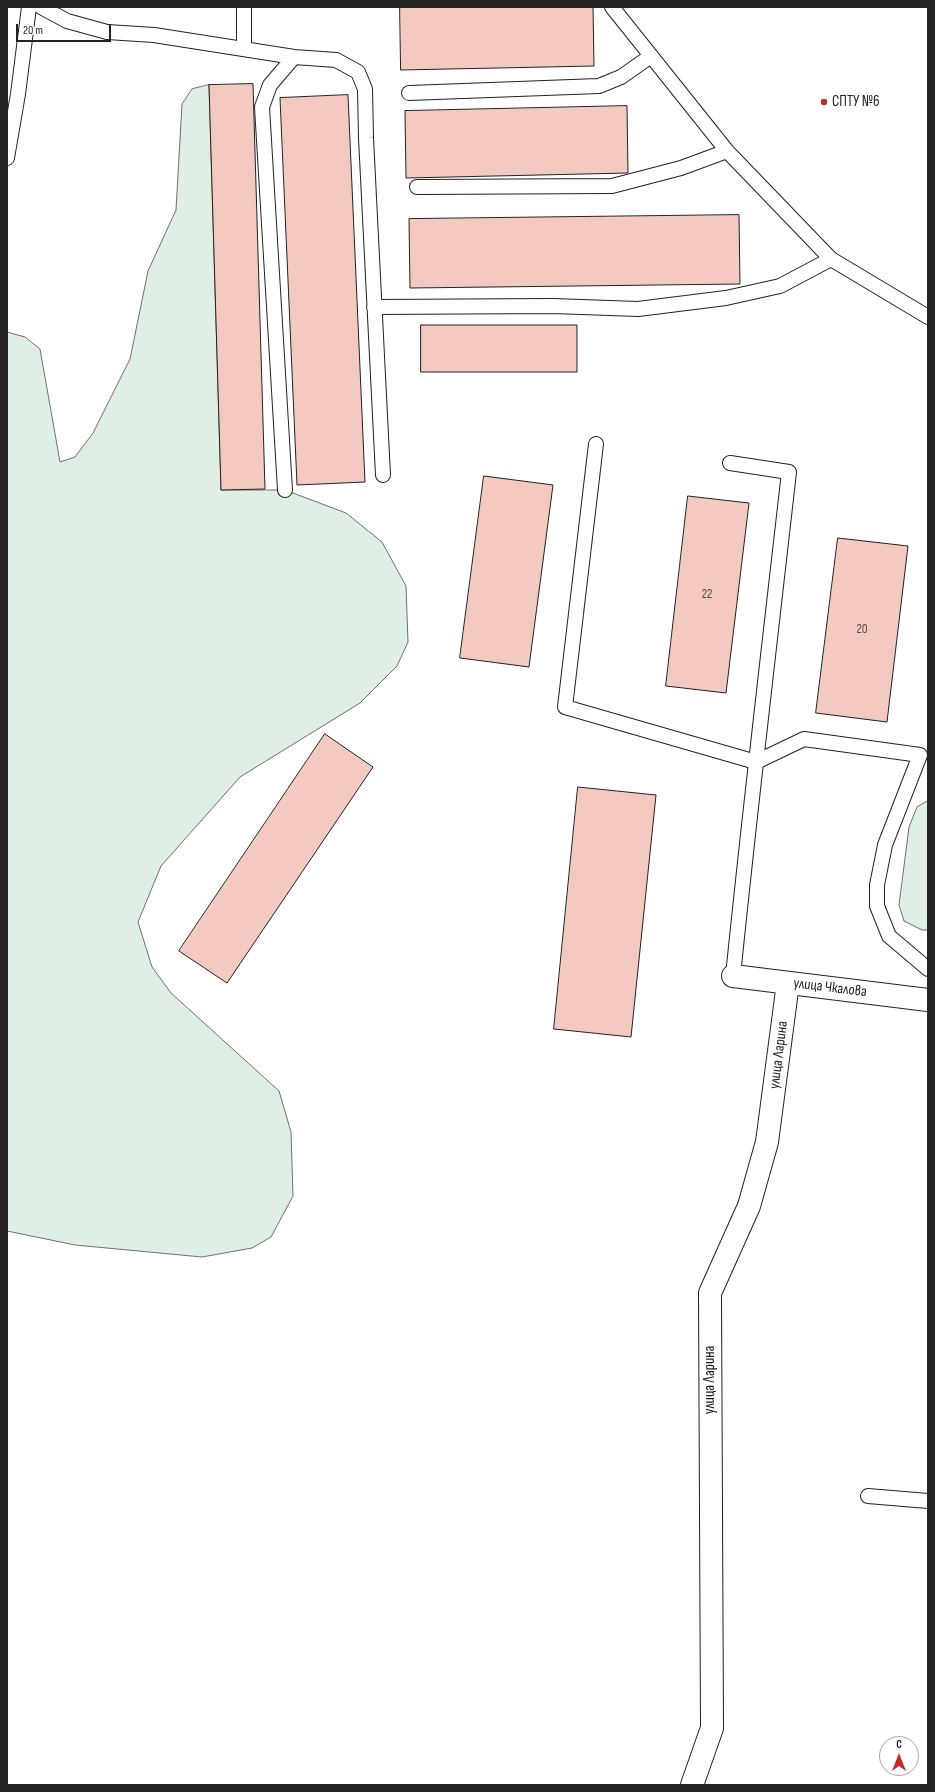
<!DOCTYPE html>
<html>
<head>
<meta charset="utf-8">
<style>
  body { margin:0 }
  #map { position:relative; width:935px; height:1792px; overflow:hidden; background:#fff; font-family:"Sofia Sans Condensed",sans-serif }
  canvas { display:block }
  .frame { position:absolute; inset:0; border:8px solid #222; pointer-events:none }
  .north { position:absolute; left:879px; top:1736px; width:40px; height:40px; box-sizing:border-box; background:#fff; border:1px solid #a7a7a7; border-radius:50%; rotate:0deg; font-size:11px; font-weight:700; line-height:16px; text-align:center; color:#222 }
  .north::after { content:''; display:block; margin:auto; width:14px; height:18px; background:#c62828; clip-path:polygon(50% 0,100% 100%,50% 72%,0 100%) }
  .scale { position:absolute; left:16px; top:24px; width:95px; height:18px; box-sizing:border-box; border:2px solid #222; border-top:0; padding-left:5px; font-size:12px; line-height:14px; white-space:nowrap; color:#222; -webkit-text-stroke:3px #fff; paint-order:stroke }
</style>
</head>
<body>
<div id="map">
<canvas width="935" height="1792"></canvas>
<div class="frame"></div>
<div class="north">С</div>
<div class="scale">20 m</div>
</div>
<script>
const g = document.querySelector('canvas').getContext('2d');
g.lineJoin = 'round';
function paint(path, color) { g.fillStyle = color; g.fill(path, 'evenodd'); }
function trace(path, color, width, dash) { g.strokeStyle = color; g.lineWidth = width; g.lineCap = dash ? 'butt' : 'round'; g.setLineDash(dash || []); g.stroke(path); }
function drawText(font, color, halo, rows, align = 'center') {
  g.font = font + ' "Sofia Sans Condensed",sans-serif'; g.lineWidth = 3; g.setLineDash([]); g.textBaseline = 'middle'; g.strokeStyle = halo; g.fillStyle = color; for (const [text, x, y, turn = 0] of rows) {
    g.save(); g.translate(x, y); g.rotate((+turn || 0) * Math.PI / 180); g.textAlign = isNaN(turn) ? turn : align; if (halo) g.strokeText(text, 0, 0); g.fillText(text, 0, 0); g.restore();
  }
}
const green = new Path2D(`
  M209,85l12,405h64l61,23 36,29 24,44 2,56 -11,24 -37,37 -120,74 -79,89 -23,56 14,45 19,26 108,98 12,41 2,64 -22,41 -19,11 -50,9 -127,-12 -68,-14v-899l18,5 15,12 20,113 15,-5 18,-24 37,-74 18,-88 28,-61 6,-106 10,-15z
  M928,801v129h-6l-18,-9 -5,-16 10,-78 8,-20z`);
paint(green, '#e0efe3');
trace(green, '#6f6f6f', 1);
const building = new Path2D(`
  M400,7h193l1,59 -193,4z
  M253,84l12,405 -44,1 -12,-405z
  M348,95l17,387 -68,3 -17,-387z
  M627,106l1,67 -222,5 -1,-67z
  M739,215l1,69 -330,4 -1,-69z
  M421,325h156v47h-156z
  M484,476l69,9 -24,182 -69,-9z
  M688,496l61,7 -23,190 -60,-7z
  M838,538l70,8 -21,176 -71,-9z
  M325,734l48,33 -146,216 -48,-32z
  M578,787l78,8 -25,242 -77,-8z`);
paint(building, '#f3c9c0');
trace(building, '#222', 1);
const lane = new Path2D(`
  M41,7l26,14 40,11 47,3 140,22 42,3 22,12 7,17 1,49 17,337
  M244,7v41
  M612,7l115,144 104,108 97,58
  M409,93l190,-7 22,-9 30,-21
  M7,158l11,-64 11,-87
  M417,187l195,-1 69,-18 46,-17
  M374,307l179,-1 85,3 88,-11 54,-12 51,-27
  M596,444l-31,263 191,55 48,-23 116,16 -35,90 -8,40v21l12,30 39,33
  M730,463l59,9c-19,168 -39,336 -56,504
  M285,490l-23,-383 8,-22 24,-28
  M868,1496l60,5`);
const street = new Path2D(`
  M733,976l195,24
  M692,1785l20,-57 -2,-435 39,-87 18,-64 21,-159`);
trace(lane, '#222', 16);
trace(street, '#222', 24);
trace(lane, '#fff', 14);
trace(street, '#fff', 22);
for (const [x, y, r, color] of [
  [824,102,4,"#c62828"]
]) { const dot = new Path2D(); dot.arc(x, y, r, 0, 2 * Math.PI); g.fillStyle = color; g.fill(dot); trace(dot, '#fff', 1.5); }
drawText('13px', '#564c4a', null, [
  ["22",707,595],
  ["20",862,630]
]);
drawText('15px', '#222', '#fff', [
  ["СПТУ №6",832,102]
], 'left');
drawText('15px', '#222', '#fff', [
  ["улица Чкалова",830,988,7],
  ["улица Ларина",779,1055,-83],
  ["улица Ларина",710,1380,-90]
]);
</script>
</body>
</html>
